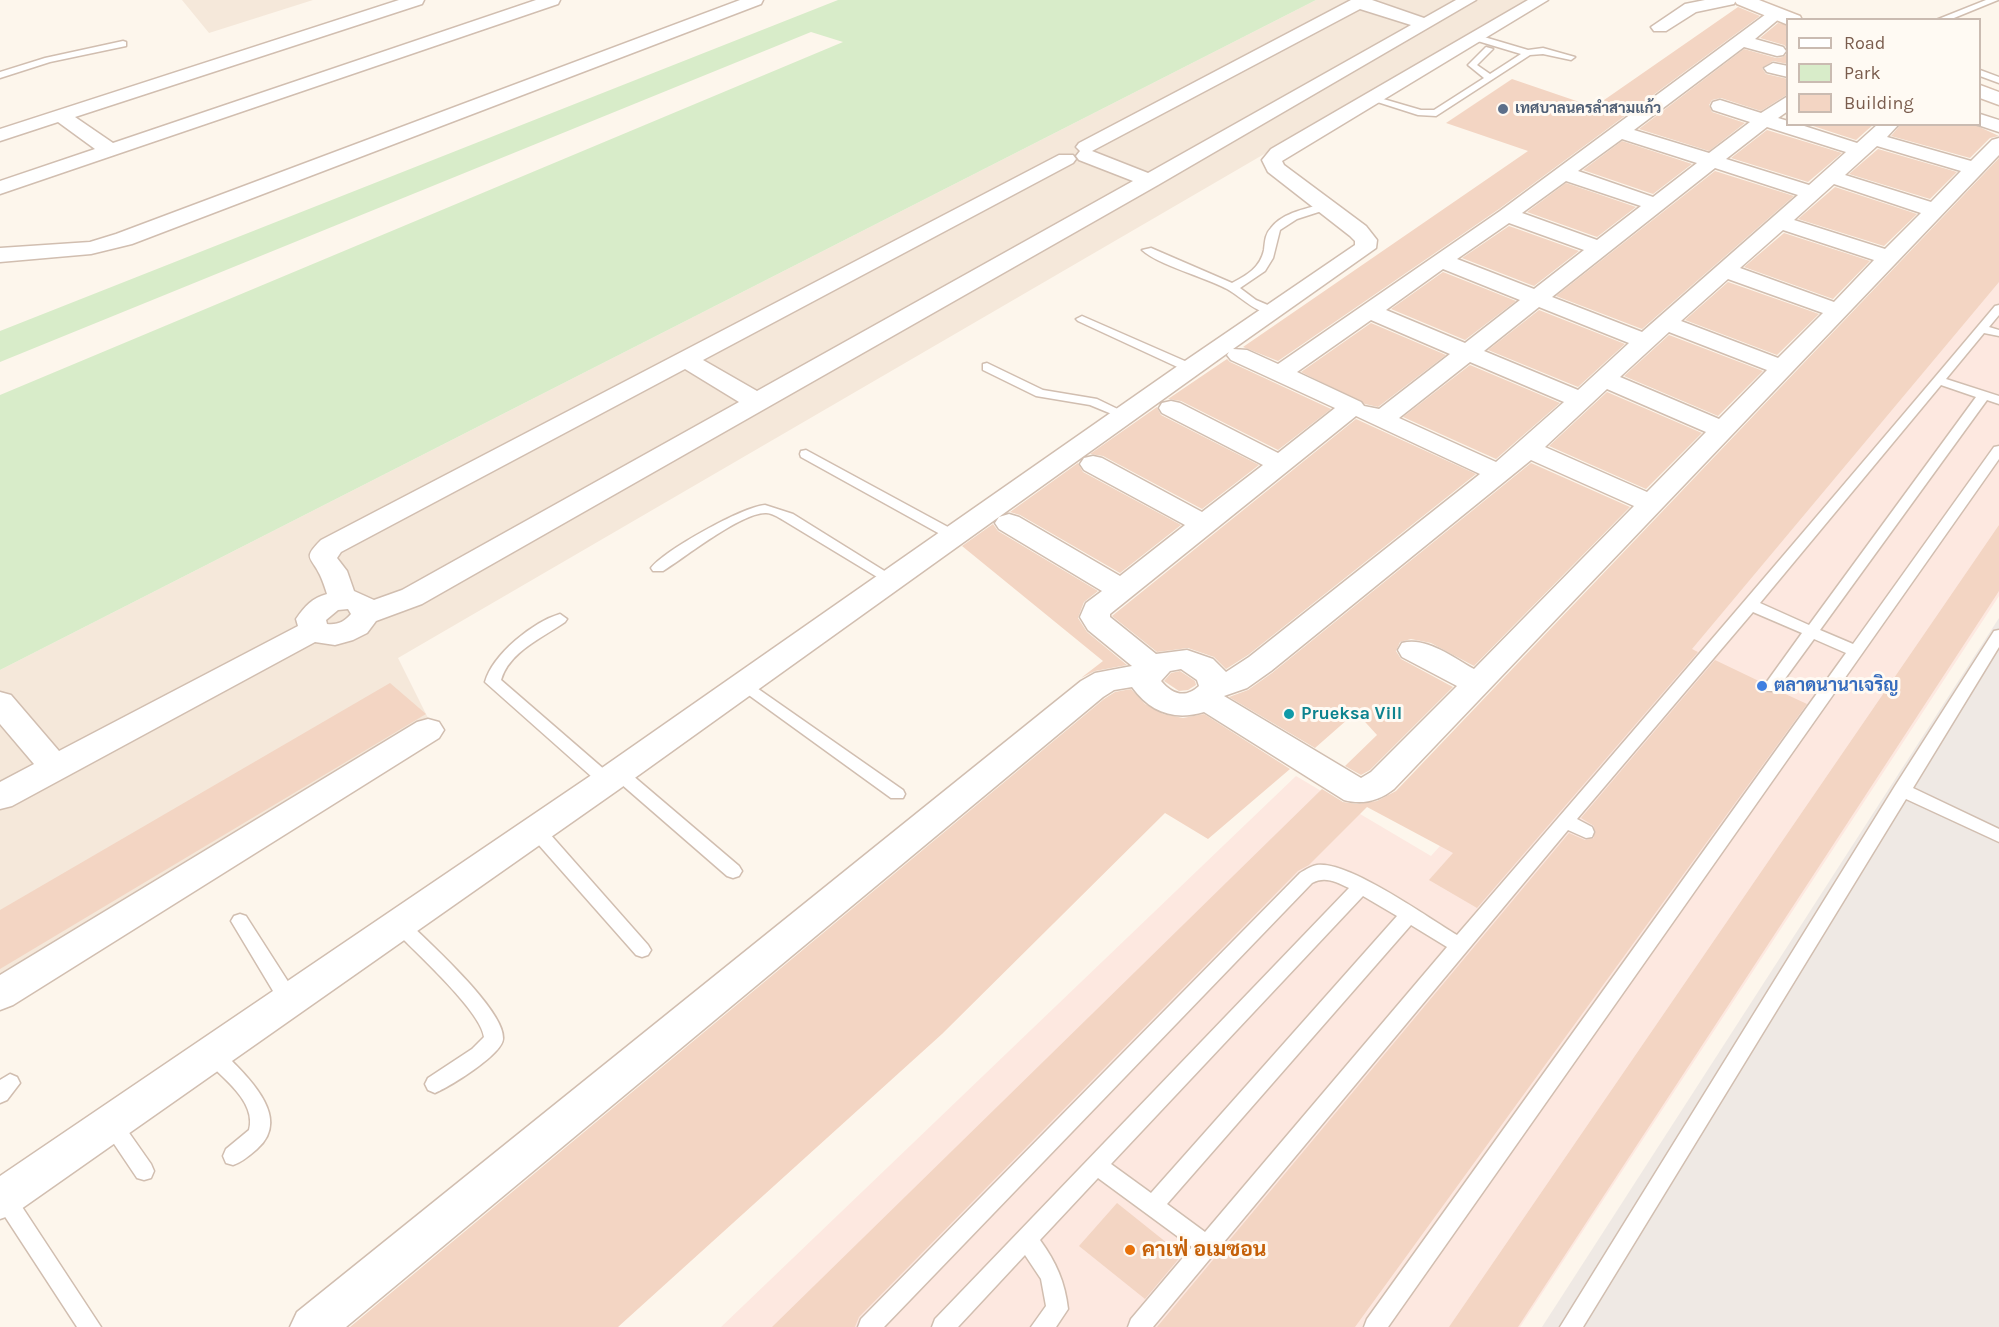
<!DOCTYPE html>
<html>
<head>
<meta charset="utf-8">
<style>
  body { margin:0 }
  #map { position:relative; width:1999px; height:1327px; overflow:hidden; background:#fdf6ec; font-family:Karla,sans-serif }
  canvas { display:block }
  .legend { position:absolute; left:1786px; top:18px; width:195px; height:108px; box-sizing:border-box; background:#fffaf3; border:2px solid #cabbb1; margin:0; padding:8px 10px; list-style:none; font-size:18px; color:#7a5c4d }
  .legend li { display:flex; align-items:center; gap:12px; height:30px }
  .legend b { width:30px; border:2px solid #cabbb1 }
</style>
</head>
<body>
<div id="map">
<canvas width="1999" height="1327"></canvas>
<ul class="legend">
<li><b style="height:8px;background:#fff"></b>Road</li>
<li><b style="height:16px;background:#d8ecc9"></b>Park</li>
<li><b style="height:16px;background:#f3d5c3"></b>Building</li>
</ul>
</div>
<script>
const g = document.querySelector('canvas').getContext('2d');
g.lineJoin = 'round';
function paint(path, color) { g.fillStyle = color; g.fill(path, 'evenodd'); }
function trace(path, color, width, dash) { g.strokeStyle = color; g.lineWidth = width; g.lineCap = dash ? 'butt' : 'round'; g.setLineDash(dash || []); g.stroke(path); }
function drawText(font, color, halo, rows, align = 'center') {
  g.font = font + ' Karla,Sarabun,sans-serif'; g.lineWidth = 6; g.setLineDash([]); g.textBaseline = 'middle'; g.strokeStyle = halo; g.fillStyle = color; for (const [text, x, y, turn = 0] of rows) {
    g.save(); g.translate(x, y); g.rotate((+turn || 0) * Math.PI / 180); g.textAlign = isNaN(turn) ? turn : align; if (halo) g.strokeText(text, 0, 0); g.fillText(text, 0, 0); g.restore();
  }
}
paint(new Path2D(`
  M182,0h131l-104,33z
  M1316,0h213l-1131,658 38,76 -436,273v-337z`), '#f5e8da');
paint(new Path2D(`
  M1999,219v377l-479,731h-799l575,-551 135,80z`), '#fde8e0');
paint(new Path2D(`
  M1999,618v709h-457z`), '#efe9e4');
paint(new Path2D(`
  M838,0h478l-1316,670v-275l843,-353 -32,-10 -811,330v-31z`), '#d8ecc9');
paint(new Path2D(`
  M1738,7l22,9 -261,193 -221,152 -35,-14 285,-196 -82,-28 66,-44 82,28z
  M1778,23l10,2v24l-4,-4 -24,-7z
  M1744,49l32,9 7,-1 5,-4v11l-15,-3 -11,7 4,6 22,5v15l-27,17 -40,-13 -9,2 -3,5 3,7 33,11 -36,28 -70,-22z
  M1807,124h67l-18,16z
  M1901,124h72l26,12 -9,2 -20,20 -79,-22z
  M1767,130l75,23 -34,29 -77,-24z
  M1622,141l70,23 -39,30 -70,-24z
  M1878,149l79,23 -27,27 -81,-25z
  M1999,158v124l-307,367 6,3 -221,256 -48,-28 24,-27 -86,-46 -58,58 -11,6 -439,446 -4,10h-83l550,-538 21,13 14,2 20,-3 19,-10z
  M1715,171l79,25 -152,133 -86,-33z
  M1566,183l70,24 -39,30 -70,-25z
  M1835,187l82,27 -33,32 -86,-27z
  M1509,226l70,25 -45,35 -72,-28z
  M1784,233l86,28 -37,38 -89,-32z
  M1443,272l73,29 -51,39 -74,-31z
  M1728,282l91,32 -42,41 -92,-35z
  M1539,310l86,34 -47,43 -90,-37z
  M1371,323l75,32 -68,52 -13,-3 -64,-32z
  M1669,335l94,36 -45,45 -94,-40z
  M1227,359l3,3 101,47 -53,41 -97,-49 -13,-2z
  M1470,365l90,38 -64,56 -93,-42z
  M1607,392l95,41 -56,56 -97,-43z
  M1157,407l4,8 98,50 -57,44 -99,-53 -13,-2z
  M1356,419l120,55 -228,181 -22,14 -12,-12 -26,-9 -31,4 -45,-36z
  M1078,463l5,9 98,53 -61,48 -100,-58 -10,-3z
  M1531,463l99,44 -156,159 -43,-23 -20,-4 -11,3 -4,9 5,8 52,28 -83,83 -9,5 -16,-9 32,-31 -21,-23 -41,36 -86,-51 19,-7 24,-17z
  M993,524l5,7 100,60 -14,11 -6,16 9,14 40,33 -32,6 -14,7 22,-17 -141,-115z
  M1999,525v66l-481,736h-69z
  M1715,660l48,23 -2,4 5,6 13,-2 28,13 -452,623h-198l412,-494 16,7 9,-2v-12l-13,-8z
  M1180,671l15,10 1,4 -8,5 -9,1 -15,-10 7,-8z
  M390,683l36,31 -426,255v-59z
  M1131,689l14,15 18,10 20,4 21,-4 86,55 -82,70 -43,-26 -223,221 -324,293h-268l754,-628 11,-7z
  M1117,1203l65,52 -37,44 -66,-53z`), '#f3d5c3');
const lane = new Path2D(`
  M1986,0h12l-49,20h-13z
  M1474,34l54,16 15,-2 32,9 -4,3 -28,-6 -13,1 -94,61 -18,-1 -50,-16 5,-3 48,14h13l50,-32 -16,-13 18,-18 7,2 -16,16 13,9 31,-20 -50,-15v-4z
  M123,41l3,1v4l-76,16 -50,16v-6l45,-14z
  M1980,70l19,7v6l-19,-7z
  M1327,203l5,3 -1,2 -34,11 -17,11 -7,28 -8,13 -25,17 16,12 21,9v4c-18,4 -35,-16 -50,-24 -22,-12 -69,-24 -85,-39l9,-2 81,35c15,-8 28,-15 32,-33 1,-8 1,-16 7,-22 12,-16 38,-20 56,-25z
  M1999,305v10l-10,12 10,3v6l-15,-3 -38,46 53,17v8l-12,-4 -167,230 33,14 141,-197 5,-1v13l-611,868h-24l3,-8 479,-666 -32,-14 -38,52h-10l-3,-4 3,-4 36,-50 -49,-21 -176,207 15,8 2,5 -2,5 -6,1 -18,-8 -415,497h-25l3,-8 61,-72 -94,-69 -58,62c16,22 25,42 28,69l-12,18h-25l15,-21 -5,-27 -16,-24 -67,72h-26l3,-8 414,-431c-13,-6 -24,-12 -37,-5l-428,444h-26l3,-8 439,-446c5,-3 11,-7 17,-8 32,-4 110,52 140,70 181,-209 362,-420 538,-629zM1941,385l35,12 -167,228 -49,-22zM1363,896l34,20 -246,277 -40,-29zM1411,925l36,22 -242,285 -38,-28z
  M1082,316l112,49 2,3 -2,3h-8l-108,-50 -2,-2z
  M987,363l56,27 54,9 33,16 -6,4 -34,-14 -54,-9 -53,-26v-6z
  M806,450l153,83 2,3 -2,3h-10l-148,-82 -1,-3 1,-3z
  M765,505l28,9 106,66 -2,3h-10l-104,-63c-5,-3 -11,-7 -17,-7 -24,-1 -82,45 -103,58h-10l-2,-3c14,-18 91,-61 114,-63z
  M560,614l7,5 -2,3c-23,16 -56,30 -64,58l112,97 2,4 -2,4h-12l-116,-103c8,-28 48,-60 75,-68z
  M1999,630v17l-86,141 86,41v13l-93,-43 -323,528h-23l335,-541 99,-155z
  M744,679l159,111 2,4 -2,4h-12l-152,-110 -3,-4z
  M619,767l6,2 114,97 3,5 -3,5 -6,2 -6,-2 -114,-99 -2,-4 2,-4z
  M536,824l6,1 106,120 3,5 -3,5 -6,2 -6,-2 -106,-120 -2,-5 2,-5z
  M240,914l6,2 50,78 2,6 -2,6 -7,2 -7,-2 -51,-85 3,-5z
  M399,917l6,2c21,21 101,92 98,120 -1,16 -54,48 -68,54l-7,-3 -3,-6 3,-6 44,-29 12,-12c-3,-26 -70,-86 -91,-108l-3,-5 3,-5z
  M212,1046l7,2c23,24 76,68 38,101 -8,7 -15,13 -24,16l-7,-2 -3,-7 3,-7 23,-19c8,-28 -27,-53 -44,-70l-2,-6 2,-6z
  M10,1074l7,3 3,6 -13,17 -7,3v-23z
  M111,1114l7,3 33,47 3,7 -3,7 -7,2 -7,-2 -33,-49 -3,-6 3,-6z
  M4,1187l7,3 90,137h-24l-77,-118v-20z`);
const street = new Path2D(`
  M399,0h25l-2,4 -347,113 38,26 423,-143h24l-2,4 -558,190v-13l95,-32 -37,-27 -58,19v-12z
  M740,0h23l-2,4 -629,240 -41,10 -91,8v-14l90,-6 26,-8z
  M1351,0h21l52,18 32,-18h20l-318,185 -736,419 -46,17 -9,12 -14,7 -18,5 -20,-3 -303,164 -12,3v-27l34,-18 -34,-40v-32l11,3 48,56 239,-125 -2,-7c9,-13 16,-21 31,-25 -2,-6 -4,-13 -7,-19 -9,-19 -18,-16 1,-35l738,-385h14l3,4 -3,4 -370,197 54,31 376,-210 -54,-21 -3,-4 4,-5 -4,-4 3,-4zM1360,9l51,16 -263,148 -56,-22zM685,369l54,33 -337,188 -28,10 -20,-9 -7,-20 -10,-13 4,-6zM348,609l3,5c-7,8 -13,11 -24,10l-1,-4 12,-10z
  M1528,0h20l-266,161 2,4 82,61 11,14 -1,8 -143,101 14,1 31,14 222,-153 266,-197h12l2,4 -25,21 28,8 3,4 -3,4 -6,1 -33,-9 -110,83 75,23 41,-31 -37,-12 -2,-4 2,-4 7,-2 41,13 27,-17v15l-10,7 10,3v3h10l59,19 21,-19h21l-12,13 84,24 21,-21 7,-2v17l-605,634c-15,12 -32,16 -50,11l-140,-88c-30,9 -54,0 -72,-25l-18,3 -11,7 -757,630h-56l7,-15 784,-631 14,-8 37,-7 -44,-36 -8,-13 6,-14 16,-12 -103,-62 -4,-6 4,-6 10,-3 10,3 101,59 65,-51 -101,-55 -4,-6 4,-6 9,-2 9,2 100,54 61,-47 -101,-52 -3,-5 3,-5 9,-2 9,2 98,50 57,-45 -104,-48 -4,-5 2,-3 -611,438 -604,424 -14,5v-43l596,-404 586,-409 173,-118v-4l-5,-5 -82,-64 -6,-12 9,-11zM1767,127l79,25 -37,33 -83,-26zM1622,139l75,24 -44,34 -75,-26zM1877,146l84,25 -30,31 -86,-27zM1715,168l83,27 -156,137 -90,-35zM1566,181l75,25 -44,34 -75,-27zM1834,184l87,29 -36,36 -91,-29zM1509,223l75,27 -50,39 -77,-30zM1783,230l91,30 -40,42 -94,-34zM1443,269l77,31 -55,43 -79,-33zM1728,279l95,34 -45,45 -97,-37zM1539,307l90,36 -51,47 -94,-39zM1371,320l79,34 -71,55 -15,-3 -3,-4 -64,-30zM1669,332l98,38 -48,49 -99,-42zM1470,362l94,40 -68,60 -97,-44zM1607,389l99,43 -59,60 -102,-45zM1356,416l124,58 -231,183 -23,15 -13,-13 -26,-9 -31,4 -46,-37v-3zM1531,460l103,46 -160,163c-20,-11 -48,-33 -72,-26l-4,7 4,7 55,29 -86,86 -10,6 -137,-82 23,-8 24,-17zM1181,669l16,11 2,6c-14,13 -27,8 -38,-5l9,-10z
  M1705,0h31l-2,4 -38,8 -30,19h-12l-3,-4 34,-23z
  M1773,63l15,3v11l-21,-5 -3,-4z
  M1980,114l19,6v12l-24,-8h5z
  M428,719l11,3 5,8 -5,8 -426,267 -13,5v-35l417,-253z`);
const secondary = new Path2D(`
  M1734,0h25l41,16 2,4h-14l-2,4 -49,-20z
  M1980,85l19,7v13l-19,-7z`);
trace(lane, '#d1beb0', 3);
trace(street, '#d1beb0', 3);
trace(secondary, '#d6c0b0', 3);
paint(lane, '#fff');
paint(street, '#fff');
paint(secondary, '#fff');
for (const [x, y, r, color] of [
  [1503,109,6,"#5c6f8a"],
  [1762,686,6,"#3f7fe0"],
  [1289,714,6,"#0f9aa8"],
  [1130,1250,6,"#e8710a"]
]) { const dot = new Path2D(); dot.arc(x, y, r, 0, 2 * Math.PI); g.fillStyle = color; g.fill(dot); trace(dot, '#fffaf3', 2); }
drawText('bold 15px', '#4e5e75', '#fffaf3', [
  ["เทศบาลนครลำสามแก้ว",1515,109]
], 'left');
drawText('bold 18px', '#366cbe', '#fffaf3', [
  ["ตลาดนานาเจริญ",1774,686]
], 'left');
drawText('bold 18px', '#0d838f', '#fffaf3', [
  ["Prueksa Vill",1301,714]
], 'left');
drawText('bold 21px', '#c56008', '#fffaf3', [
  ["คาเฟ่ อเมซอน",1142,1250]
], 'left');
</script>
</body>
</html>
